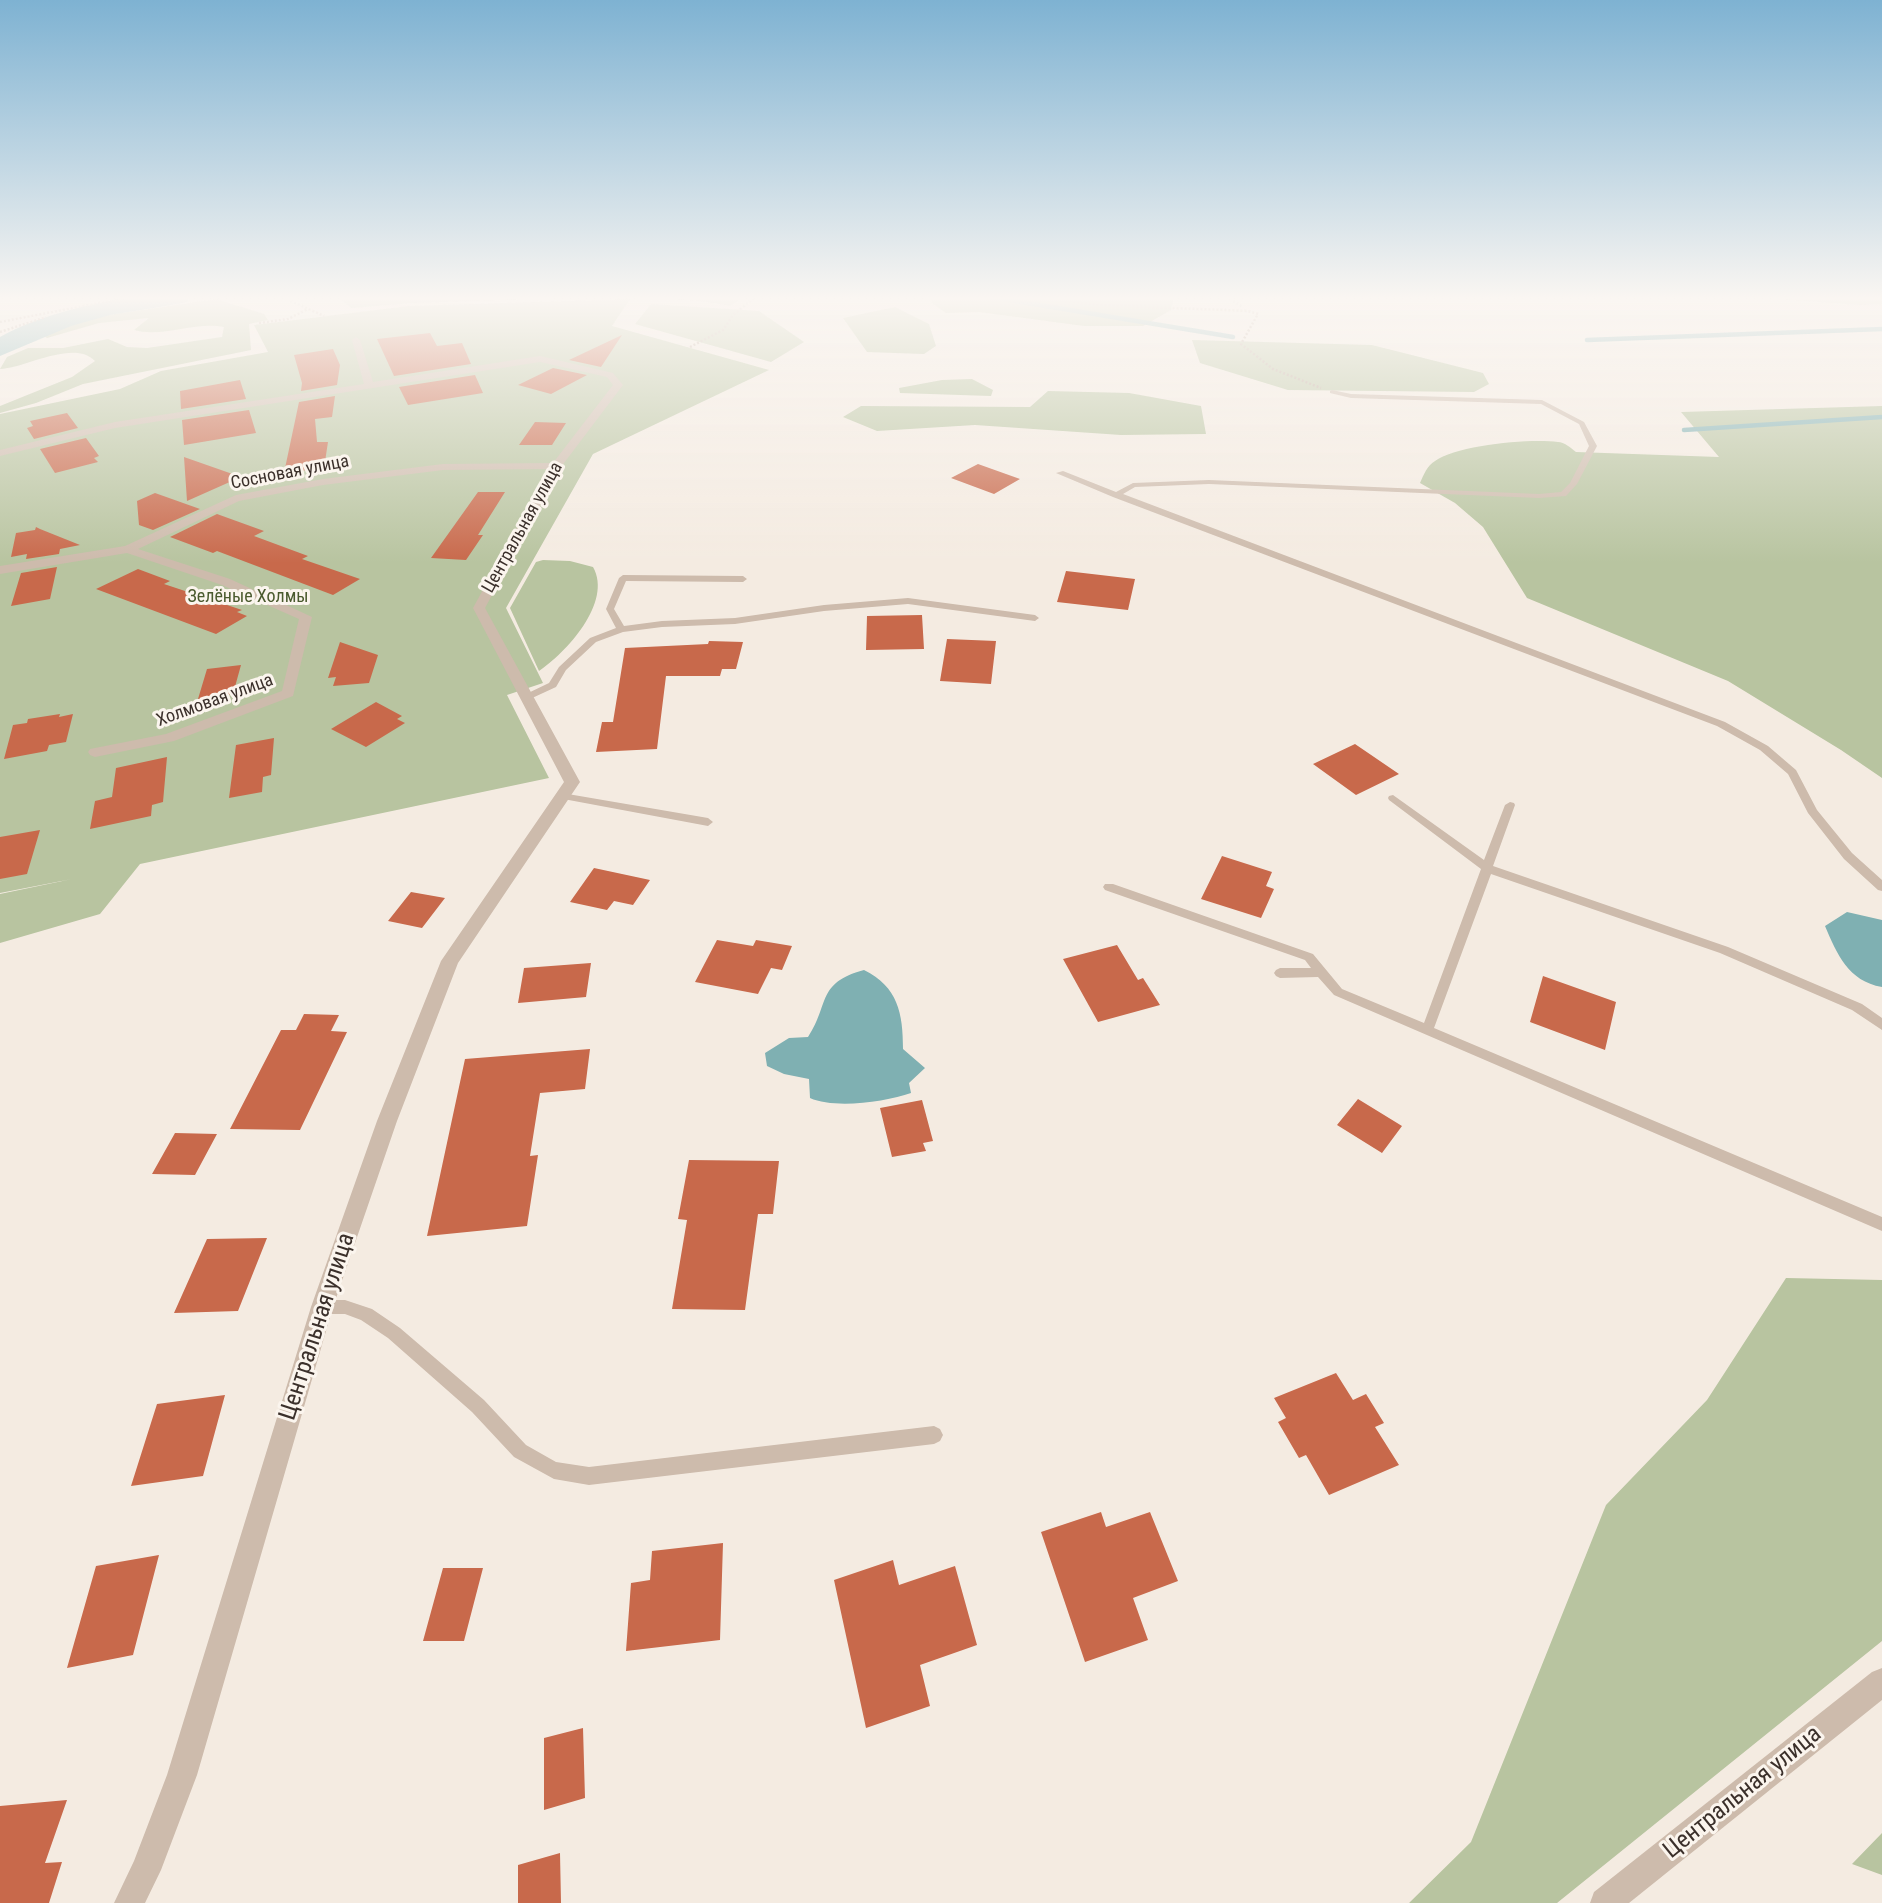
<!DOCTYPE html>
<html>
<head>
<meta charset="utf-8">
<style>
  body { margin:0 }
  canvas { display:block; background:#f4ebe1 }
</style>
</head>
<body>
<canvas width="1882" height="1903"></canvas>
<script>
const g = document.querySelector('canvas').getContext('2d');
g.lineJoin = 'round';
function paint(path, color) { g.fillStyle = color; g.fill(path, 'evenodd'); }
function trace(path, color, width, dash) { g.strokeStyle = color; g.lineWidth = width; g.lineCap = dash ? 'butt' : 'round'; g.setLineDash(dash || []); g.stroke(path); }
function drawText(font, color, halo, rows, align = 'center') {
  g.font = font + ' "Roboto Condensed",sans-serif'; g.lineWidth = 6; g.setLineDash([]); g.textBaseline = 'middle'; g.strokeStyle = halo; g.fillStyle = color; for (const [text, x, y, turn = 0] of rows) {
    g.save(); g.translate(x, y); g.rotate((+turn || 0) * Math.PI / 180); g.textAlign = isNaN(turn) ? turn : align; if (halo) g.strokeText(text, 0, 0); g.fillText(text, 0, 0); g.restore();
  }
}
paint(new Path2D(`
  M355,297h236l-178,6 -62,5 -11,-10z
  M615,297h128l-13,9c-37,-9 -77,-6 -115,-9z
  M930,297h244l-3,13 -28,16h-59l-105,-14 -33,1 -14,-10z
  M1752,297h130v7l-22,1z
  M216,299l48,15 4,6 -19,4 2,26 -168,34 -47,19 -36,10v-7l72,-29 23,-16c-21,-22 -69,7 -95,8l7,-12 21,-9h35l45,-9 19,8 20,1 75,-11 2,-10c-29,-6 -61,11 -90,3l15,-12 -50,5 -52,15 -6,-5 67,-18z
  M630,299l-18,27 157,44 -176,84 -87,154 37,75 -36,12 42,83 -409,86 -40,50 -100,29v-49l72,-15 -72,14v-479l120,-25 41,-18 107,-19 -14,-27 155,-19z
  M651,304l108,7 45,31 -33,20 -136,-38z
  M895,307l34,17 7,22 -12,8 -57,-2 -24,-34z
  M1192,340l180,5 111,28 6,11 -15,8 -186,-2 -88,-27z
  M972,379l21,11 -2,6 -91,-3 -1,-5 43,-8z
  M1048,391l81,2 72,13 5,28 -85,1 -146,-10 -98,6 -34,-14 18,-11 169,1z
  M1882,406v372l-41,-28 -113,-69 -201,-83 -44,-71 -28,-24 -35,-20c4,-9 7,-17 15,-22 21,-16 96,-23 123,-19 6,0 13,6 18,10l143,5 -38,-45z
  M543,560l27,1 23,6c20,35 -27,86 -54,104l-29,-63 26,-46z
  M1786,1278l96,2v361l-325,262h-148l62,-61 135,-337 101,-105z
  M1882,1833v42l-30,-11z`), '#b8c4a0');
paint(new Path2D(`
  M1847,912l35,8v67c-34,-6 -45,-33 -57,-61z
  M864,970c34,17 39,43 39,79l22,19 -16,15 2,10c-25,9 -77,16 -101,5l-1,-19 -25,-5 -17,-8 -2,-13 24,-15 19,-1c22,-33 8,-54 56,-67z`), '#7fb0b2');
trace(new Path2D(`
  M991,297l242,40
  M1587,340l295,-11
  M1684,430l198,-13`), '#7fb0b2', 4.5);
paint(new Path2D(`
  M130,297h60l-3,5 -9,2 -68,11 -39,11 -71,30v-19c40,-22 86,-32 130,-40z`), '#7fb0b2');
paint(new Path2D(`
  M430,333l7,13 25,-3 9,21 -77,12 -17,-37z
  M622,335l-21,32 -32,-7z
  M333,349l7,16 -3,20 -36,6 1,-8 -8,-28z
  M553,368l34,7 -36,19 -33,-9z
  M475,375l8,18 -75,12 -9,-18z
  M240,380l6,19 -65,10 -1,-18z
  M335,396l-3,21 -17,2 2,23h11l-4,26 -40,5 15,-71z
  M249,410l7,23 -72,12 -2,-25z
  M67,413l11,15 -44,11 -7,-11 6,-2 -3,-5z
  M535,422l31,1 -14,22h-33z
  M86,438l13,18 -5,2 4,4 -43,11 -15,-24z
  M184,457l57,20 -54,24z
  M978,464l42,15 -26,15 -43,-16z
  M478,492h27l-27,43h5l-17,25 -35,-2z
  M155,493l45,16 -47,21 -14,-5 -2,-24z
  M217,514l47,17 -10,5 54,20 -6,3 58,20 -27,16 -116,-44 -4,2 -43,-16z
  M36,527l4,2 40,16 -20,4 -1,5 -33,5 1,-5 -16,3 5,-24 19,-3z
  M57,567l-7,32 -39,7 10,-33z
  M138,569l32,12 -6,3 78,26 -5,2 10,4 -31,18 -120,-45z
  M1066,571l69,8 -7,31 -71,-8z
  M922,615l2,34 -58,1 1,-34z
  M947,639l49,2 -5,43 -51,-3z
  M709,641l34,1 -7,27h-14l-2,7h-54l-9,73 -61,3 6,-30h11l12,-74 83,-4z
  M340,642l38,13 -9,28 -36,3 3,-9 -8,1z
  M241,665l-8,29 -35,5 9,-30z
  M376,702l26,14 -5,3 8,4 -39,24 -35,-18z
  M60,714l-1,3 14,-3 -7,28 -17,3 -2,6 -43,8 9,-34 14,-2 1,-4z
  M274,738l-3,37 -8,2 -1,15 -33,6 7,-53z
  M1355,744l44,30 -43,21 -43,-31z
  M167,757l-4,45 -11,3 -1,11 -61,13 5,-28 17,-4 4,-29z
  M40,830l-13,44 -27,5v-42z
  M1222,856l50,16 -6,14 8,3 -13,29 -60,-19z
  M594,868l56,12 -17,25 -19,-4 -7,9 -37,-8z
  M411,892l34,6 -23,30 -34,-7z
  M717,940l36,6 3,-6 36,6 -10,24 -11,-2 -13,26 -63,-12z
  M1117,945l21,35 5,-2 17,27 -62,17 -35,-63z
  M591,963l-5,34 -68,6 6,-35z
  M1543,976l73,26 -11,48 -75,-28z
  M304,1014l35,1 -8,16 16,1 -47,98 -70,-1 51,-99h15z
  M590,1049l-5,40 -45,4 -10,63 8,-1 -11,71 -100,10 38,-177z
  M1358,1099l44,27 -20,27 -45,-28z
  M922,1100l11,41 -10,2 3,8 -34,6 -12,-49z
  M175,1133l42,1 -22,41 -43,-1z
  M689,1160l90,1 -6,53h-15l-13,96 -73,-1 15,-89 -9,-1z
  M267,1238l-29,73 -64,2 33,-74z
  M1336,1373l17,27 13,-6 18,29 -9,4 24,38 -70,30 -23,-40 -7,3 -21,-36 8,-4 -12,-20z
  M225,1395l-22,81 -72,10 26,-82z
  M1101,1512l5,15 44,-15 28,69 -45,17 15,42 -63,22 -44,-130z
  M723,1543l-3,97 -94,11 5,-68 19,-3 2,-29z
  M159,1555l-26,100 -66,13 29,-102z
  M893,1560l6,25 56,-19 22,79 -57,20 10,41 -64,22 -32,-148z
  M443,1568h40l-19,73h-41z
  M583,1728l2,70 -41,12v-72z
  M67,1800l-22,63 17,-1 -13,41h-49v-97z
  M560,1853l1,50h-43v-38z`), '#c8694b');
trace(new Path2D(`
  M289,297l2,4 33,15
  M1029,297l73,8 146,6 10,3 -17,30 32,25 48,19
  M1226,297l17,10
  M0,322l131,-25
  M259,323l29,-4 20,-10
  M0,332l46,-15
  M690,347l33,-17 10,-15 22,-18`), '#b9a596', 2.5, [2, 2]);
paint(new Path2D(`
  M1332,390l19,4 191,6 42,22 13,24 -20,38 -11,12 -27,2 -330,-14 -74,3 -12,7 602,228 43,24 28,24 21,40 35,43 30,27v11l-4,-1 -34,-31 -36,-46 -20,-39 -28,-24 -43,-24 -604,-229 -57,-24 7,-2 53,21 17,-9 76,-3 330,14 22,-2 9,-9 19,-37 -10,-22 -38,-20 -190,-6 -21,-5v-2z
  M623,575l120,1 4,3 -4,3 -117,-1 -12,28 10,17 38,-5 73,-3 89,-13 84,-7 127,17 4,3 -4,3 -127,-17 -84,7 -89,13 -73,3 -39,5 -27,10 -30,28 -10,17 -26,12h-6v-4l25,-12 10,-16 31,-29 26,-10 -10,-19 13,-31z
  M562,793l146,25 5,4 -5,4 -150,-28 -1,-2 1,-2z
  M1393,795l91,65 21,-55 5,-3 4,1 1,2 -22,61 235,81 134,57 20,14v12l-30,-20 -132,-57 -229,-79 -57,154 448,189v14l-548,-236 -16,-18 -38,1 -4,-2 -2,-3 2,-3 4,-2h31l-6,-8 -200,-70 -2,-3 2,-3h8l200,70 29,35 82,34 57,-154 -92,-69 -1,-2 1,-2z
  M322,1300h23l27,9 28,19 84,72 42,45 30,17 33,5 345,-41 6,3 3,6 -3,6 -6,3 -345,41 -35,-6 -40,-22 -42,-45 -84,-74 -27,-18 -16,-6h-23l-6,-2 -2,-5 2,-5z`), '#cdbbac');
paint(new Path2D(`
  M356,337l4,3 13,42 167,-26 73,17 10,12 -62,82 -76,141 95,174 -122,181 -61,158 -64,186 -136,468 -36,95 -16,33h-31l20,-42 33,-86 144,-468 66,-186 64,-160 123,-179 -91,-174 76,-139 -106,1 -120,15 -84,16 -101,48 92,30 82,38 -19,79 -119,45 -79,16 -5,-2 -2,-3 2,-3 76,-15 116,-43 17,-72 -77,-34 -95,-32 -127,21v-8l125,-20 111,-51 87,-16 120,-15 110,-1 60,-78 -6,-8 -67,-15 -425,66 -115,28v-6l115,-28 249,-38 -12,-44z`), '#cdbbac');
paint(new Path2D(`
  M1882,1668v32l-253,203h-39l4,-11 278,-220z`), '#cdbbac');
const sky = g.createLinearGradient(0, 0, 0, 563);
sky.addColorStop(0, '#7eb2d2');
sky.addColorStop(0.53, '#faf6f2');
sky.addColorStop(1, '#faf6f200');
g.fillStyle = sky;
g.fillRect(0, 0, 1882, 563);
drawText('18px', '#3b302b', '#fbf5ee', [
  ["Сосновая улица",290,473,-11],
  ["Центральная улица",523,528,-61],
  ["Холмовая улица",215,701,-20]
]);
drawText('18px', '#4a5a2e', '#fbf5ee', [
  ["Зелёные Холмы",248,597]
]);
drawText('24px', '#3b302b', '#fbf5ee', [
  ["Центральная улица",318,1327,-72],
  ["Центральная улица",1743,1793,-39]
]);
</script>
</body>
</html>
